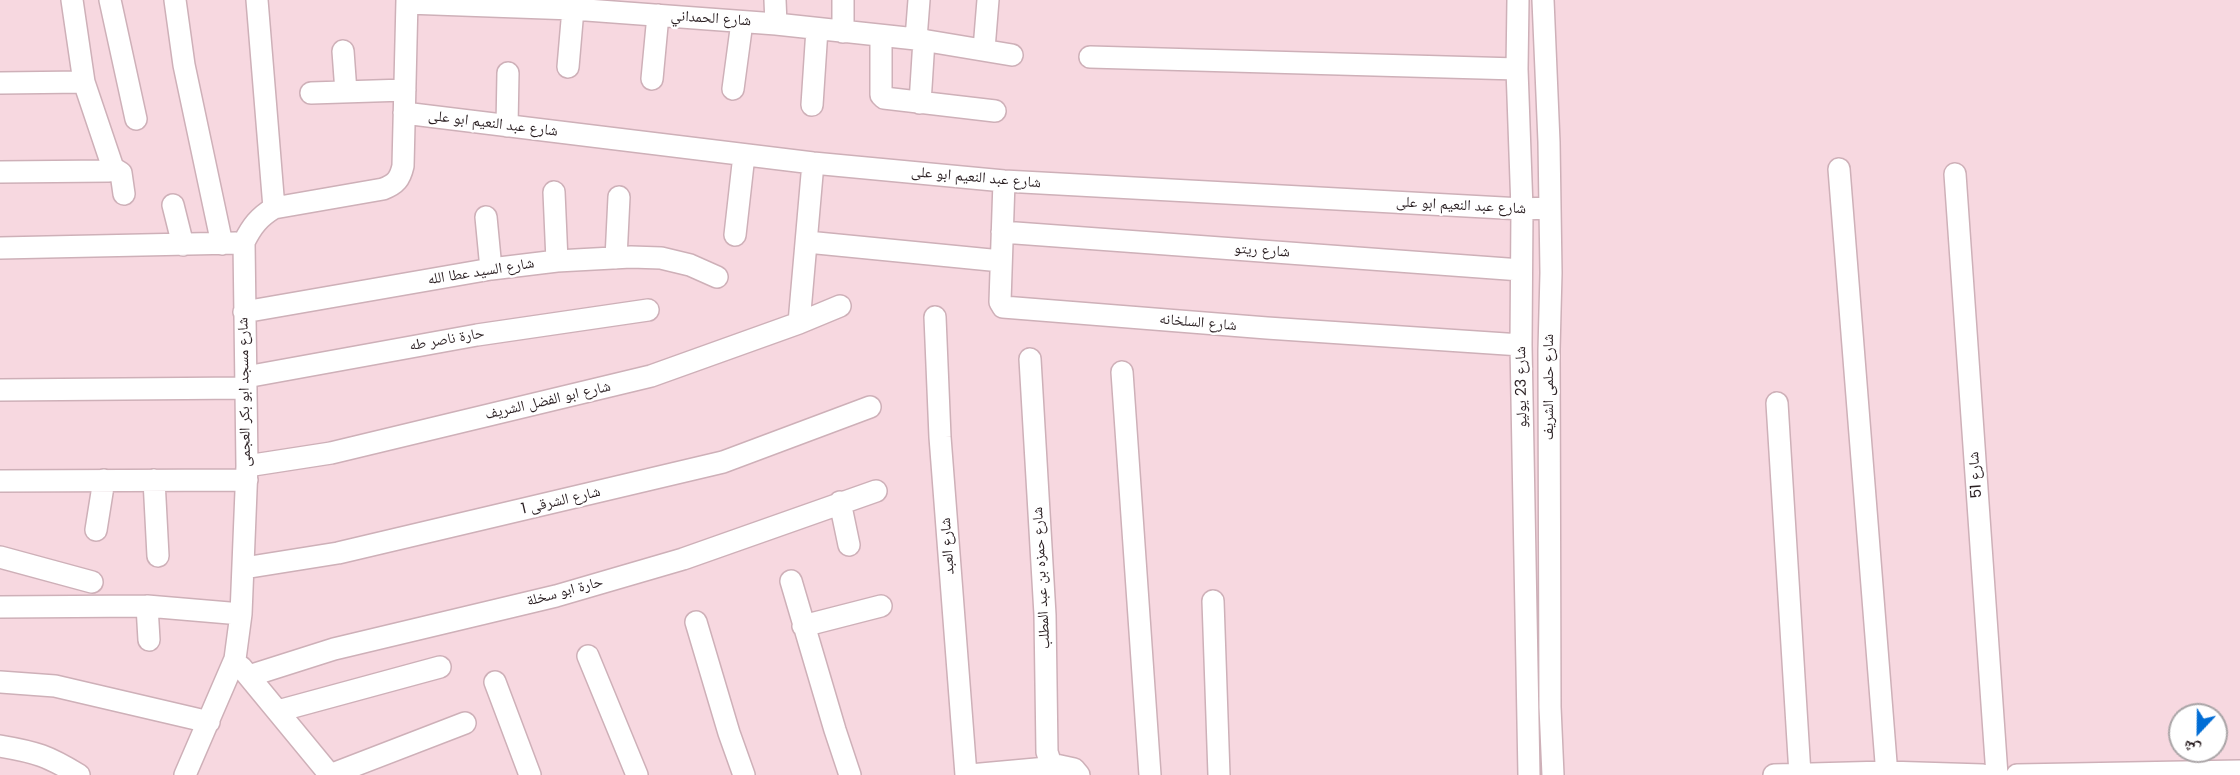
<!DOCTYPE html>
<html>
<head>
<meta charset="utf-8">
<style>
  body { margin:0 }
  #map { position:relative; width:2240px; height:775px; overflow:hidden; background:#f7d8e0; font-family:Poppins,"Noto Naskh Arabic",sans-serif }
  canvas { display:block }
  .north { position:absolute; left:2168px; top:703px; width:60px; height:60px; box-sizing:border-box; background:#fff; border:2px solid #aaa5a7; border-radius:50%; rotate:202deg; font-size:16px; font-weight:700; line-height:24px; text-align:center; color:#2a1f22 }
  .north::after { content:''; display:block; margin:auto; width:21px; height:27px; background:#016dd5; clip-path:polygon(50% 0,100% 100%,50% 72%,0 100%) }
</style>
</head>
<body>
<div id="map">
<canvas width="2240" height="775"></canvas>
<div class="north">ش</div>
</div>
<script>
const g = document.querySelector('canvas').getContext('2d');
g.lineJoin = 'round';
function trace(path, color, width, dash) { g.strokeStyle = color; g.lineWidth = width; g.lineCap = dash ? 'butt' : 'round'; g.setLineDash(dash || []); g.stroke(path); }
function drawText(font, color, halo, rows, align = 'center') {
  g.font = font + ' Poppins,"Noto Naskh Arabic",sans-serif'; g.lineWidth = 5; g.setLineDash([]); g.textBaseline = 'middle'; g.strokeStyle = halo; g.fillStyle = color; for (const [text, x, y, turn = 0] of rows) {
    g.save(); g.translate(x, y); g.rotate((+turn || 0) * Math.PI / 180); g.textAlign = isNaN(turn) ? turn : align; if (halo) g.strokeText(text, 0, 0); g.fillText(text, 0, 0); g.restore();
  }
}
const minor = new Path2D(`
  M110,0l26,119
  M175,0l9,65 38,179
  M257,0l17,208
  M775,0l1,24
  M1518,0l-1,69 5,140 -1,136 8,430
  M1543,0l6,142 2,131 -2,77 1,357 3,68
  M407,3l166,6 203,15 140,15 96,16
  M843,32v-32
  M881,36v59l3,3 111,13
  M916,39l3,-39
  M984,49l4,-49
  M343,51l3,41
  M1090,57l427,12
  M568,67l5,-58
  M652,79l6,-64
  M0,83l84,-1
  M733,89l9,-67
  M311,93l94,-3
  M920,103l4,-63
  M812,105l5,-76
  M404,113l409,50 191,18 518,28 28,-1
  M507,126l1,-53
  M113,168l8,5 3,21
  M1839,169l48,606
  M0,172l109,-1 4,-3 -29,-86 -12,-82
  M1955,174l42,601
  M1004,181l-4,121 3,5 264,21 254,17
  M554,192l3,69
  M173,205l10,40
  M486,217l5,52
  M1002,232l519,38
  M735,235l9,-80
  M807,242l194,19
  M0,248l236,-5
  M616,258l3,-61
  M244,312l247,-43 66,-8 74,-4 30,1 29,7 27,12
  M935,317l5,120 26,338
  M799,323l14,-160
  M1030,359l15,256 2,137 4,12 23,5 5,6
  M1122,372l28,403
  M246,377l231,-42 171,-25
  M0,390l246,-2
  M1777,403l23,371
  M247,466l84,-13 320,-77 148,-53 41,-17
  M154,480l4,76
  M0,481l247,-1
  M840,502l9,43
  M96,530l8,-50
  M0,557l92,25
  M244,568l94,-15 385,-91 147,-55
  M791,581l44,149 15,45
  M1213,601l6,174
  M147,606l2,34
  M0,607l147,-1 94,8
  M696,622l33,111 15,42
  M803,626l78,-20
  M588,656l49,119
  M241,667l89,108 135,-52
  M249,676l85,-27 222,-53 127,-37 193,-68
  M0,682l55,4 154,36
  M495,682l35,93
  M278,711l162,-44
  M0,746c36,6 48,10 79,29
  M185,775l50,-116 6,-45 6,-148 -3,-224c8,-16 15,-25 30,-34l109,-19c13,-5 17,-10 20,-23l4,-166
  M970,775l88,-8
  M1774,775l112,-3 97,3
  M2017,775l223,-4`);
trace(minor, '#ceb0b8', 24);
trace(minor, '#fff', 21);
drawText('15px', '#2a1f22', '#fff', [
  ["شارع الحمداني",711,19,4],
  ["شارع عبد النعيم ابو على",493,124,7],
  ["شارع عبد النعيم ابو على",976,178,5],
  ["شارع عبد النعيم ابو على",1461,206,3],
  ["شارع ريتو",1262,251,4],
  ["شارع السيد عطا الله",481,272,-9],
  ["شارع السلخانه",1198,323,5],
  ["حارة ناصر طه",447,340,-10],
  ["شارع 23 يوليو",1522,387,-91],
  ["شارع حلمى الشريف",1549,387,-90],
  ["شارع مسجد ابو بكر العجمى",245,392,-91],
  ["شارع ابو الفضل الشريف",548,401,-13],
  ["شارع 51",1976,475,-94],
  ["شارع الشرقى 1",561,501,-13],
  ["شارع العبد",948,546,-94],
  ["شارع حمزه بن عبد المطلب",1042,578,-93],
  ["حارة ابو سخلة",565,592,-15]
]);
</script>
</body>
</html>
